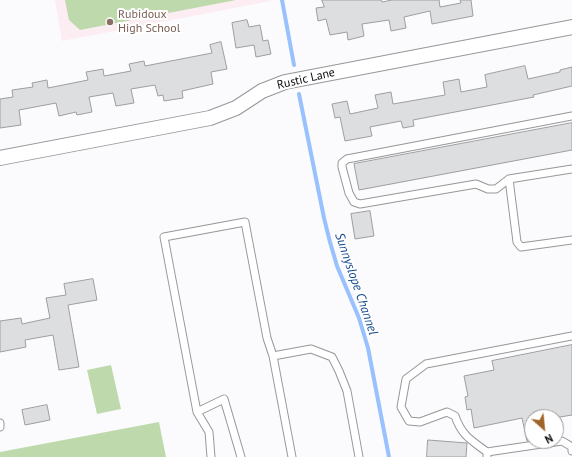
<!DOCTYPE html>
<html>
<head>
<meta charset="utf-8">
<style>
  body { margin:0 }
  #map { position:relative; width:572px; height:457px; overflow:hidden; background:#fbfbfe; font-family:"PT Sans",sans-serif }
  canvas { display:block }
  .north { position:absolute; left:524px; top:409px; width:40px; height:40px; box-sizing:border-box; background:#fff; border:1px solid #9d9d9e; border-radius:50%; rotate:153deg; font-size:11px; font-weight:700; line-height:16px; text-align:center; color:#0b0b0c }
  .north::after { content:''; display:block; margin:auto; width:14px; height:18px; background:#a16428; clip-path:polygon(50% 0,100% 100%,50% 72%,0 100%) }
</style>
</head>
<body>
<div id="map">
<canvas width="572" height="457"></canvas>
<div class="north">N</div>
</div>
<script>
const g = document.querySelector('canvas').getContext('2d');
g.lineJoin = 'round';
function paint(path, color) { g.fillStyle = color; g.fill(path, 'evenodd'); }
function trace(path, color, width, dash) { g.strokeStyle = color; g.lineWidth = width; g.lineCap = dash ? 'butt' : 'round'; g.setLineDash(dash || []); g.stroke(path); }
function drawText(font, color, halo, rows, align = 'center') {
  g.font = font + ' "PT Sans",sans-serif'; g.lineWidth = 4; g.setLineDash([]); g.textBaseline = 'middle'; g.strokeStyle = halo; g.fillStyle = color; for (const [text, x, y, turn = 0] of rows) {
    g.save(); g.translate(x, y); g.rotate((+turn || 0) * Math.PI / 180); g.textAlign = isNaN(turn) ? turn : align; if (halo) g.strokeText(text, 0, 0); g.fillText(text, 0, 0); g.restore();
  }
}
paint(new Path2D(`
  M55,0h215l1,1 -209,40z`), '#fcedf3');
paint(new Path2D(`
  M65,0h171l-156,30 -11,-10z
  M111,365l10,44 -24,5 -10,-44z
  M159,422l7,35h-166v-5z`), '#bedaad');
trace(new Path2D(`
  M282,0l12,65
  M299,94l25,124 6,24 7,24 22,52 9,30 21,109`), '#98c1fd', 4);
const building = new Path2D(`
  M322,0h59l1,2 10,-2h47l1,7 21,-4 -1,-3h11l2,16 -41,8 -2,-13 -26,6 2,11 -15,3 -2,-11 -27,4 2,12 -16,4 -1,-8 -17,3 -4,-16 -8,2 -2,-13 8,-1z
  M247,20l2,7 11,-2 3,16 5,-1 3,14 -15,3 -2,-12 -18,3 -4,-25z
  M221,42l6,27 -16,3 2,12 -31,7 1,7 -19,3 -1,-6 -5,1 -3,-11 -24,4 3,14 -18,3 -3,-13 -24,4 3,15 -15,3 -1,-3 -17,4 -3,-13 -37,7 2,15 -21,3v-29l13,-2 -1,-7 21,-3 -1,-4 15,-3 1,8 40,-8 -2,-8 17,-3 1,7 27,-5 -2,-7 15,-3 1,5 67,-13 -2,-8z
  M525,66l3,13 32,-7v-2l12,-3v19l-39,9 1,2 -121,23 1,6 -11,2 -2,-7 -31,6 2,9 -27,5 -5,-24 -5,1 -3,-14 15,-3 3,13 28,-6 -3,-13 16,-3 2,12 52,-9 -2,-13 16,-3 2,13 26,-5 -2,-12z
  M572,123v27l-213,40 -5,-26z
  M370,211l4,25 -19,3 -4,-25z
  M93,279l4,21 -29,5 11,62 -20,3 -6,-35 -28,5 1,7 -26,5v-31l21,-3 1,6 28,-6 -4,-20 20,-3 -2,-11z
  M572,345v70l-12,2h-28v23l-3,1h-2l-5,-23 -48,10 -3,-19 -4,1 -2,-13 3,-1 -4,-20 30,-6 -2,-9z
  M47,405l3,15 -25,5 -3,-15z
  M428,440l39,3 -1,14h-39z`);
paint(building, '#dddee0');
trace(building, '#9e9ea0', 1);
const service = new Path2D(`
  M572,116l-225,43 -5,4v4l7,26 5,9 6,2 116,-20 12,5h8l13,-10 63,-10
  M509,179l8,63 4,5 51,-7
  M273,356l19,101
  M197,412l27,-13 17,58
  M0,423v4
  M487,452l75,-11 10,6v4
  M211,457l-2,-25 -12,-20 -33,-175 81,-15 22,116 6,18 38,-7 21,8 7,14 8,20 12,66
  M487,457v-5c-16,-12 -25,-16 -32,-36l-8,-4 -27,10 -11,-1 -8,-14 5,-28 20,-15 146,-28`);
const minor = new Path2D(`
  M0,158l210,-40 26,-10 26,-17 23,-9 287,-55`);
trace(service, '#969799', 9);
trace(minor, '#969799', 16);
trace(service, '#fff', 7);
trace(minor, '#fff', 14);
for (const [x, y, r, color] of [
  [110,22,4,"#8d6e63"]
]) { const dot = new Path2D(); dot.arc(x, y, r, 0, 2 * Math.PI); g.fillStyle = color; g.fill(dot); trace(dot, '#fff', 1.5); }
drawText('12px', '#785e54', '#fff', [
  ["Rubidoux",118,15],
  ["High School",118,29]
], 'left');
drawText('12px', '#0b0b0c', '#fff', [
  ["Rustic Lane",306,79,-13]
]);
drawText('italic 13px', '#164a8e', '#fff', [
  ["Sunnyslope Channel",356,284,71]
]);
</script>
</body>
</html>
